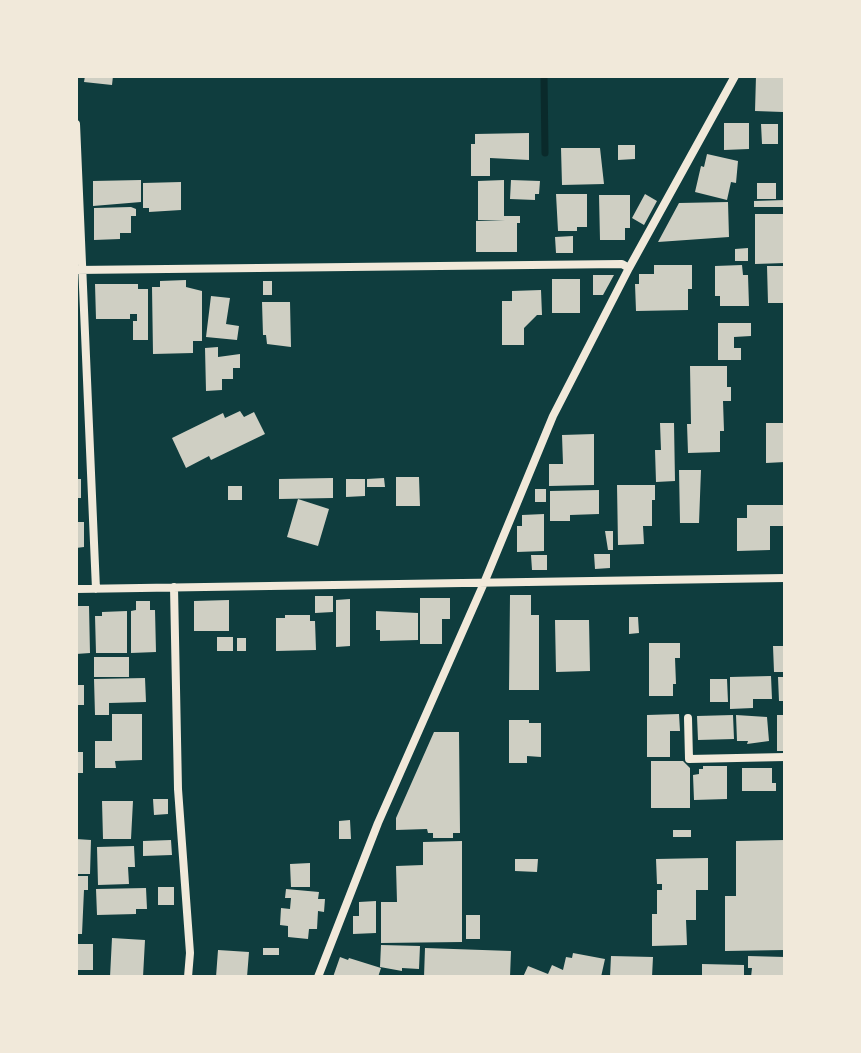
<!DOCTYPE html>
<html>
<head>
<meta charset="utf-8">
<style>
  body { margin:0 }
  #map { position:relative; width:861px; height:1053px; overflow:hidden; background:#0f3d3e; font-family:Karla,sans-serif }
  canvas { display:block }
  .frame { position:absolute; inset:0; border:78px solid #f1e9da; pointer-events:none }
</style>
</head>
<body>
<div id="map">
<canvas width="861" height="1053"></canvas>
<div class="frame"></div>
</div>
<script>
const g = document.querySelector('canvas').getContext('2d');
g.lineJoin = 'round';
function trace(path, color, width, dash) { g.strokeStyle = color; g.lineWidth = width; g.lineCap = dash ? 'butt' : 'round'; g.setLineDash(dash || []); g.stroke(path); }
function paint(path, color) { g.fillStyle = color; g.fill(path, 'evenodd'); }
trace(new Path2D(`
  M544,76l1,77`), '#0a2a2b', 7);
paint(new Path2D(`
  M85,76h28l-1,9 -28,-3z
  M756,76h29l-2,36 -28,-1z
  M724,123h25v26l-25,1z
  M761,124h17v20h-16z
  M529,133v27l-39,-2v18h-19v-32h4v-10z
  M618,145h17v14l-17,1z
  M561,148h39l4,36 -42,1z
  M707,154l31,7 -2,22 -5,-1 -4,18 -32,-8 6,-26 3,1z
  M141,180v22l-48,4v-25z
  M504,180v36h16v7h-3v29h-41v-31h29l-27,-1v-39z
  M511,180l29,1 -1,13h-4v6l-25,-1z
  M181,182v28l-32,2v-4h-6v-25z
  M757,183h19v16h-19z
  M556,194h31v33h-10v4h-19z
  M645,194l12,7 -13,24 -12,-7z
  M599,195h31v33h-5v12h-25z
  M785,200v7h-31v-6z
  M728,202l1,35 -71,5 21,-39z
  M131,207l5,2v7h-5v17h-11v6l-26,1v-32z
  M755,214h30v49l-30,1z
  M573,236v17h-17l-1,-16z
  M748,248v13h-13v-12z
  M654,265h38v24h-4v21l-52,1 -1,-27h4v-10h15z
  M742,265l1,10h5l1,31h-29v-10h-5v-30z
  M767,266h18v37h-17z
  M593,275h21l-11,20h-10z
  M552,279h28v34h-28z
  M186,280v7l16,4v50h-9v12l-40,1 -1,-67h8v-6z
  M263,281h9v14h-9z
  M95,284h43v5h10v51h-15v-19h4v-7h-7v5h-34z
  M541,290l1,25h-5l-13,13v17h-22v-44h10v-10z
  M211,296l19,2 -4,26 13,2 -2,14 -31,-3z
  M262,302h28l1,45 -24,-3 -1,-9h-3z
  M718,323h33v13l-17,1v11h7v12h-23z
  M218,347v10l22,-3v14h-7v11h-11v11l-16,1 -1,-43z
  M690,366h37v21h4v14h-8l1,30h-4v21l-32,1 -1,-29h4z
  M240,411l4,6 10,-5 11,22 -54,26 -2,-4 -23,12 -14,-30 51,-25 2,5z
  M660,423h14l1,58 -19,1 -1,-32h6z
  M766,423h19v39l-19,1z
  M594,434v51l-45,1v-22h14l-1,-29z
  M679,470h22l-2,53h-19z
  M396,477h23l1,29h-24z
  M333,478v20l-54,1v-20z
  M384,478l1,9h-18v-8z
  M76,479h5v19h-5z
  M346,479h19v17l-19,1z
  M617,485h38v15h-3v26h-9l1,18 -26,1z
  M228,486h14v14h-14z
  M535,489h11v13h-11z
  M599,490v24l-29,1v6h-20v-30z
  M298,499l31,10 -11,37 -31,-9z
  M747,505h38v21h-15v24l-33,1v-33h10z
  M544,514v37l-27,1v-26h5v-11z
  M76,522h8v25l-8,1z
  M605,531h8v19h-5z
  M594,554h16v14l-15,1z
  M531,555h16v15h-15z
  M510,595h21v20h8v75h-30z
  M315,596h18v16l-18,1z
  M420,598h30v21h-8v25h-22z
  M350,599v47l-14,1v-47z
  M229,600v31h-35v-30z
  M136,601h14v9h5l1,42 -25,1v-42l5,-1z
  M76,606h13l1,47 -14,1z
  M127,611v42h-31l-1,-37h7v-4z
  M376,611l42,2v27l-38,1v-11h-4z
  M285,615h25v6h5l1,29 -40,1v-33h9z
  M629,617h9l1,16 -10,1z
  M555,620h34l1,51 -34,1z
  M217,637h16v14h-16z
  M237,638h9v13h-9z
  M649,643h31v15h-5l1,26h-3v12h-24z
  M773,646h12v26h-11z
  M94,657h35v20h-35z
  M771,676l1,23h-19v9l-23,1v-32z
  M778,677h7v24h-6z
  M145,678l1,24 -37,1v12h-14l-1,-36z
  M710,679h17l1,23h-18z
  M76,685h8v20h-8z
  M112,714h30v46l-27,1 1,7h-21v-27h17z
  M679,714l1,17h-10v26h-23v-42z
  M733,715l1,24 -36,1 -1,-24z
  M736,715l31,2 2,24 -22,3 1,-3h-11z
  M777,715h8v36h-8z
  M509,720h20v3h12v34l-14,-1v7h-18z
  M434,732h25l1,101h-7v5h-20v-5h-5l-1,-4 -31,1v-12z
  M76,752h7v21h-7z
  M651,761h32l7,7v40h-39z
  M703,766h24v33l-33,1 -1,-25 6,-1v-5h4z
  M742,768h30v15h4v8h-34z
  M153,799h15v15l-14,1z
  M102,801h31l-2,38h-28z
  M350,820l1,19h-12v-18z
  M673,830h18v7h-18z
  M76,839l15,1 -1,34h-14z
  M171,840l1,15 -29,1v-15z
  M785,840v110l-60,1v-55h11v-55z
  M462,841v101l-81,1v-41h16l-1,-36 27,-1v-23z
  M134,846l1,21h-7l1,17 -31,1 -1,-38z
  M708,858v32h-12v30h-10l1,25 -35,1v-32h5v-24h5v-6h-5l-1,-25z
  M515,859h23l-1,13 -22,-1z
  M310,863v24h-19l-1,-23z
  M76,876h12v14h-4l-2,44h-6z
  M158,887h16v18h-16z
  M146,888l1,21h-11v5l-39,1 -1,-26z
  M286,889l33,3 -1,7h7l-1,13 -6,-1 -1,18h-8l-1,10 -20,-2v-11l-8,-1 1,-17 9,1 1,-11h-6z
  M376,901v32l-23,1v-18h6v-14z
  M466,915h14v24h-14z
  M112,938l33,2 -2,37h-33z
  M76,944h17v26h-17z
  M381,945l39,1 -1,23 -17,-1v3l-22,-4z
  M263,948h16v7h-16z
  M425,948l86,3 -1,26h-86z
  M218,950l31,2 -2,25h-31z
  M573,953l32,6 -4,18h-78l5,-11 20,8 4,-9 11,5 3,-13 6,1z
  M611,956l42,1 -1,20h-42z
  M748,956l37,1v20h-34l1,-9h-4z
  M340,957l8,3 1,-2 32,10 -3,9h-45z
  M702,964l42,1v12h-42z`), '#cfcfc3');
trace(new Path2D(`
  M76,124l20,465
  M76,270l546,-6 7,4
  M174,587l4,202 12,164 -2,24
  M76,589l709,-11
  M688,718l1,41 96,-2
  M318,977l60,-154 106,-240 69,-167 76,-148 106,-192`), '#f1e9da', 8);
</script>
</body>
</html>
